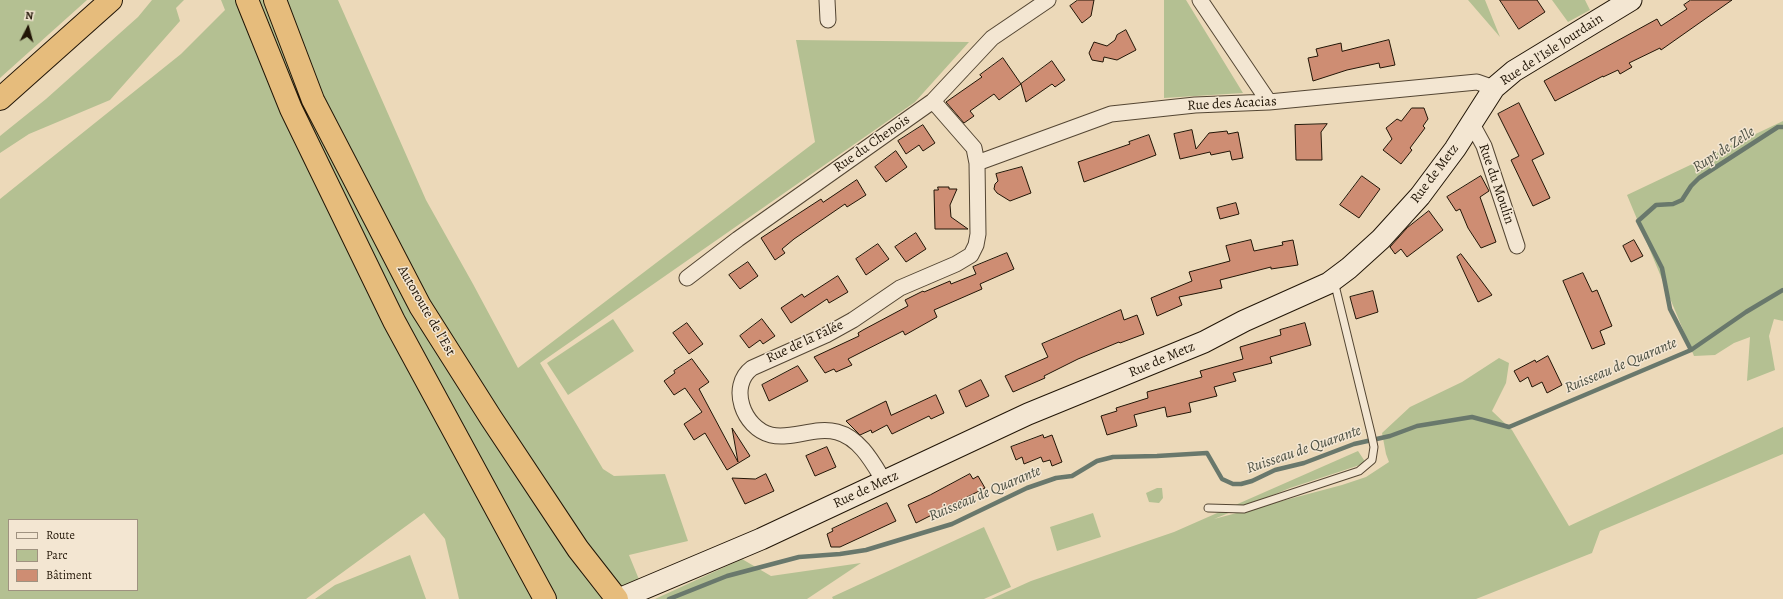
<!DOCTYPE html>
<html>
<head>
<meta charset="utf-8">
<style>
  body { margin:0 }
  #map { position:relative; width:1783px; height:599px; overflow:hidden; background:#ecd9b9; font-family:Alegreya,serif }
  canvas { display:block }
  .legend { position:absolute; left:8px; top:519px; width:130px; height:72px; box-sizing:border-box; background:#f3e6d2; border:1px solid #9f9280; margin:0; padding:5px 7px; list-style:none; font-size:12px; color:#211506 }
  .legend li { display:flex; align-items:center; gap:8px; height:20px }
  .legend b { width:20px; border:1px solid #9f9280 }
  .north { position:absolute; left:8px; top:8px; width:40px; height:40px; -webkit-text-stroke:3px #f3e6d2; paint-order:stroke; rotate:6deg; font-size:11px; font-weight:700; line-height:16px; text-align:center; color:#211506 }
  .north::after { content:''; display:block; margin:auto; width:14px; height:18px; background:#211506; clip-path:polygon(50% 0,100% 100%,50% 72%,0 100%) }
</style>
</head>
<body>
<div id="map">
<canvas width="1783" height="599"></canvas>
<ul class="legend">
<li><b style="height:5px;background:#f3e6d2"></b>Route</li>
<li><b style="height:11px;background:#b4c092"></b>Parc</li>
<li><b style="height:11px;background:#ce8d73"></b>Bâtiment</li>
</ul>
<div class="north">N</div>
</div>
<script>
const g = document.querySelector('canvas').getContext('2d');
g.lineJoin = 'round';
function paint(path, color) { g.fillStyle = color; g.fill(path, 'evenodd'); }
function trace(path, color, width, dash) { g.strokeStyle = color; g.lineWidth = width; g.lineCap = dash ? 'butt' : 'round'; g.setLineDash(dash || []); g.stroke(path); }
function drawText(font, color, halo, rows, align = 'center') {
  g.font = font + ' Alegreya,serif'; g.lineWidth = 3; g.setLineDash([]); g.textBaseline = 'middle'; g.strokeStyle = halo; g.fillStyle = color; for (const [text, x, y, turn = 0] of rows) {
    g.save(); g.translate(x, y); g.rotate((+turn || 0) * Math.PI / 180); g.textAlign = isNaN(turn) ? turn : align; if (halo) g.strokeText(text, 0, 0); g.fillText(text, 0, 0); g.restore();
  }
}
paint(new Path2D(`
  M0,0h87l-87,78z
  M152,0h32l-8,8 4,13 -70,79 -81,34 -29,19v-17l46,-37 92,-82z
  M221,0h117l88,200 47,84 45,84 297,-226 -19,-102 173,2 -54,60 -375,261 63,106 11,7 51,-2 23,67 -59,14 18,44h-188l-14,-60 -21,-26 -118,86h-306v-400l181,-145 44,-44zM9,520h128v70h-128z
  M1164,0h22l57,93 -79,5z
  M1468,0h17l15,37z
  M1552,0h33l5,10 -22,12z
  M1783,121v200l-9,-2 -5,17 6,34 -28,11 3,-44 -16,6 -19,12 -21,1 -67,-161z
  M613,319l21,32 -66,44 -21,-32z
  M1499,358l10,5 -3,20 -14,28 20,19 57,96 214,-99v27l-183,77 -8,22 -116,46h-485l40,-18 143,-49 184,-81 8,12 -76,25 -76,31 128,-34 24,-8 23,-15 -3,-8 -4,-21 28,-26 52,-25z
  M1157,488h5l1,10 -4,5 -10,-1 -3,-9z
  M1093,513l8,24 -44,14 -7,-24z
  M984,527l27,60 -27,12h-151l-1,-2z
  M410,555l16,44h-111l20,-14z
  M742,559l29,17 90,-13 -54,36h-152z`), '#b4c092');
trace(new Path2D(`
  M1691,350l-21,-41 -8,-41 -24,-47 18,-16 17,-1 9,-4 9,-14 8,-8 79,-51h5
  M669,599l58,-23 72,-19 41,-3 26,-4 86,-26 75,-36 29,-10 16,-2 25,-15 16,-4 44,-1 50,-3 15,26 11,5h8l11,-3 23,-11 29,-7 50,-19 36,-8 27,-10 55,-9 37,10 182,-77 55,-38 37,-22`), '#69786c', 4.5);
const building = new Path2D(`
  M1078,0h16l-3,16 -9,7 -12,-17z
  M1500,0h37l8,12 -26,17z
  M1691,0h41l-71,50 -1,-2 -31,15 3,4 -12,7 -2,-4 -15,7v-1l-48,25 -11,-20 113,-62 4,7 26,-17 -3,-4z
  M1126,30l10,20 -19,10 -13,-3 -1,5 -11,-2 -3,-7 5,-11 13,4 8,-6 2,-5z
  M1389,40l6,25 -15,3 -1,-5 -32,7 -34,11 -5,-23 10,-2 -2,-7 25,-6 1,8z
  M1003,58l18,26 -22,16 -5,-6 -24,17 4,5 -10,7 -18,-21 36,-25 -2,-2z
  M1052,61l13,19 -10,7 -3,-3 -26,18 -5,-18z
  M1519,103l25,51 -12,6 18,38 -17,8 -22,-46 8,-4 -21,-42z
  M1412,108h12l4,11 -5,7 2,2 -15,20 2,2 -11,14 -18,-14 9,-11 -6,-11 11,-9 4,2z
  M1327,124l-6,8 1,28h-26l-1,-35z
  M923,125l12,18 -12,8 -4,-6 -13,9 -8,-13z
  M1192,130l4,19 13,-16 18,-2 1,3 10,-2 5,26 -11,2 -2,-9 -19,4 -1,-3 -30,7 -6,-25z
  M1149,135l7,20 -72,27 -6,-20 52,-18 -1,-2z
  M896,151l11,16 -21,15 -11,-15z
  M1022,167l9,26 -21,8 -13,-8 -3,-4 1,-5 3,-3 -2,-7z
  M1362,176l18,13 -21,29 -19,-13z
  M1481,176l8,15 -9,6 16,45 -15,6 -13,-20 -8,-19 -4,2 -9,-14z
  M857,180l9,15 -19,12 -2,-3 -51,35 -12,10 3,4 -10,7 -14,-22 60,-39 2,3z
  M938,187h11v2h8l-7,16 1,12 17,12h-33l-1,-39h4z
  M1236,203l3,11 -19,5 -3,-11z
  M1429,211l14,19 -36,27 -6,-8 -6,5 -5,-7 17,-19z
  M916,233l10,16 -20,13 -11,-15z
  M1251,240l3,11 29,-6 -1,-3 11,-2 5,25 -27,4v-2l-51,13 2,8 -43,9 3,8 -25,11 -6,-18 41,-17 -3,-9 41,-11 -4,-15z
  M1634,240l9,16 -12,6 -8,-16z
  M878,244l11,15 -23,16 -10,-16z
  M1007,253l7,16 -34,15 2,5 -48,21 3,7 -32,18 -2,-4 -55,28 4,6 -16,7 -2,-3 -9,4 -11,-16 45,-21 -1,-3 5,-3 45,-24 -3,-6 18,-9 1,1 26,-11 1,3 25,-10 -3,-7z
  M1461,254l19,25 12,16 -14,7 -21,-45z
  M748,262l10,14 -18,13 -11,-14z
  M1583,273l9,19 5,-2 15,36 -12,5 5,13 -13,5 -29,-68z
  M838,276l10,16 -19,11 -2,-4 -36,24 -10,-15 21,-14 2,3z
  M1373,291l5,21 -22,7 -6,-22z
  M1121,310l3,10 13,-5 7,19 -24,9 -1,-1 -41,17 -34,17 1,2 -32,14 -8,-16 43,-19 -6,-13z
  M762,319l13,17 -12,8 -3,-4 -11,8 -9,-12z
  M687,323l16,21 -14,10 -16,-21z
  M1305,323l6,22 -41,12 2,6 -39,10 3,8 -22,6 3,9 -28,7 2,9 -24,5 -2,-10 -31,8 3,11 -30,9 -6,-19 16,-5 -1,-3 32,-10 -1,-6 55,-15 -2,-6 43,-12 -3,-12 41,-12 -1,-5z
  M1548,356l14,29 -15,8 -5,-11 -10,5 -4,-10 -8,5 -6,-11 21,-11 1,2z
  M692,359l17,23 -10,7 39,73 -6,-34 18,28 -23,14 -22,-37 -11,7 -10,-16 18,-12 -17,-24 -11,7 -10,-14 11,-8 -1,-2z
  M798,366l10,15 -39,20 -7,-16z
  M981,380l8,16 -23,11 -7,-16z
  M936,395l8,18 -13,6 -2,-3 -37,18 -5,-9 -15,8 -1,-3 -11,5 -14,-14 40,-20 5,14z
  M1043,435l1,3 8,-3 10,27 -10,4 -2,-6 -7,2 -2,-5 -17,7 -2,-7 -6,3 -5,-13z
  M827,447l9,20 -21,9 -9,-20z
  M766,474l8,17 -29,13 -13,-26 23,1z
  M970,474l3,5 5,-3 7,12 -69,35 -8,-18 22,-10z
  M887,503l9,18 -56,26h-9l-4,-13 6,-3 -1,-2z`);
paint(building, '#ce8d73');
trace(building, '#211506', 1);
const service = new Path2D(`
  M1208,508l36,1 115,-38 13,-11 2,-13 -3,-14 -37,-152`);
const minor = new Path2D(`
  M827,0l1,20
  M1200,0l69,102
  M1472,124l12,22 33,100
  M977,163l134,-49 84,-9 74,-3 208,-20 17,6
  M687,278l51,-39 195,-138 59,-63 56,-38
  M884,481c-11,-18 -24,-43 -47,-49 -22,-6 -45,8 -66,3 -28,-7 -43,-49 -19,-67l74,-33 27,-15 47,-32 56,-24 15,-9 5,-10 2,-11 -1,-71 -3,-15 -41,-47`);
const secondary = new Path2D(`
  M619,599l142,-60 267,-125 176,-72 40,-21 85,-38 20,-15 32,-29 39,-43 35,-47 39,-61 20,-17 117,-71`);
const motorway = new Path2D(`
  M247,0l44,109 103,212 151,278
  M275,0l38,100 107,206 71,112 87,131 39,50
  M0,99l111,-99`);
trace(service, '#544633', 9);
trace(minor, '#544633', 17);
trace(secondary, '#211506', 23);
trace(motorway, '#211506', 24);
trace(service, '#f3e6d2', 7);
trace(minor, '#f3e6d2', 15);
trace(secondary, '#f3e6d2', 21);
trace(motorway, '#e6bc7c', 22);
drawText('14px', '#211506', '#f3e6d2', [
  ["Rue de l'Isle Jourdain",1552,50,-33],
  ["Rue des Acacias",1232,104,-3],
  ["Rue du Chenois",872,144,-35],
  ["Rue de Metz",1435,174,-53],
  ["Rue du Moulin",1496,184,71],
  ["Autoroute de l’Est",426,311,60],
  ["Rue de la Falée",805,342,-25],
  ["Rue de Metz",1162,360,-23],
  ["Rue de Metz",866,490,-25]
]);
drawText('italic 15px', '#4b4f42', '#f3e6d2', [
  ["Rupt de Zelle",1724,150,-33],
  ["Ruisseau de Quarante",1621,366,-23],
  ["Ruisseau de Quarante",1304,450,-19],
  ["Ruisseau de Quarante",985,494,-23]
]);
</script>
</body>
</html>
